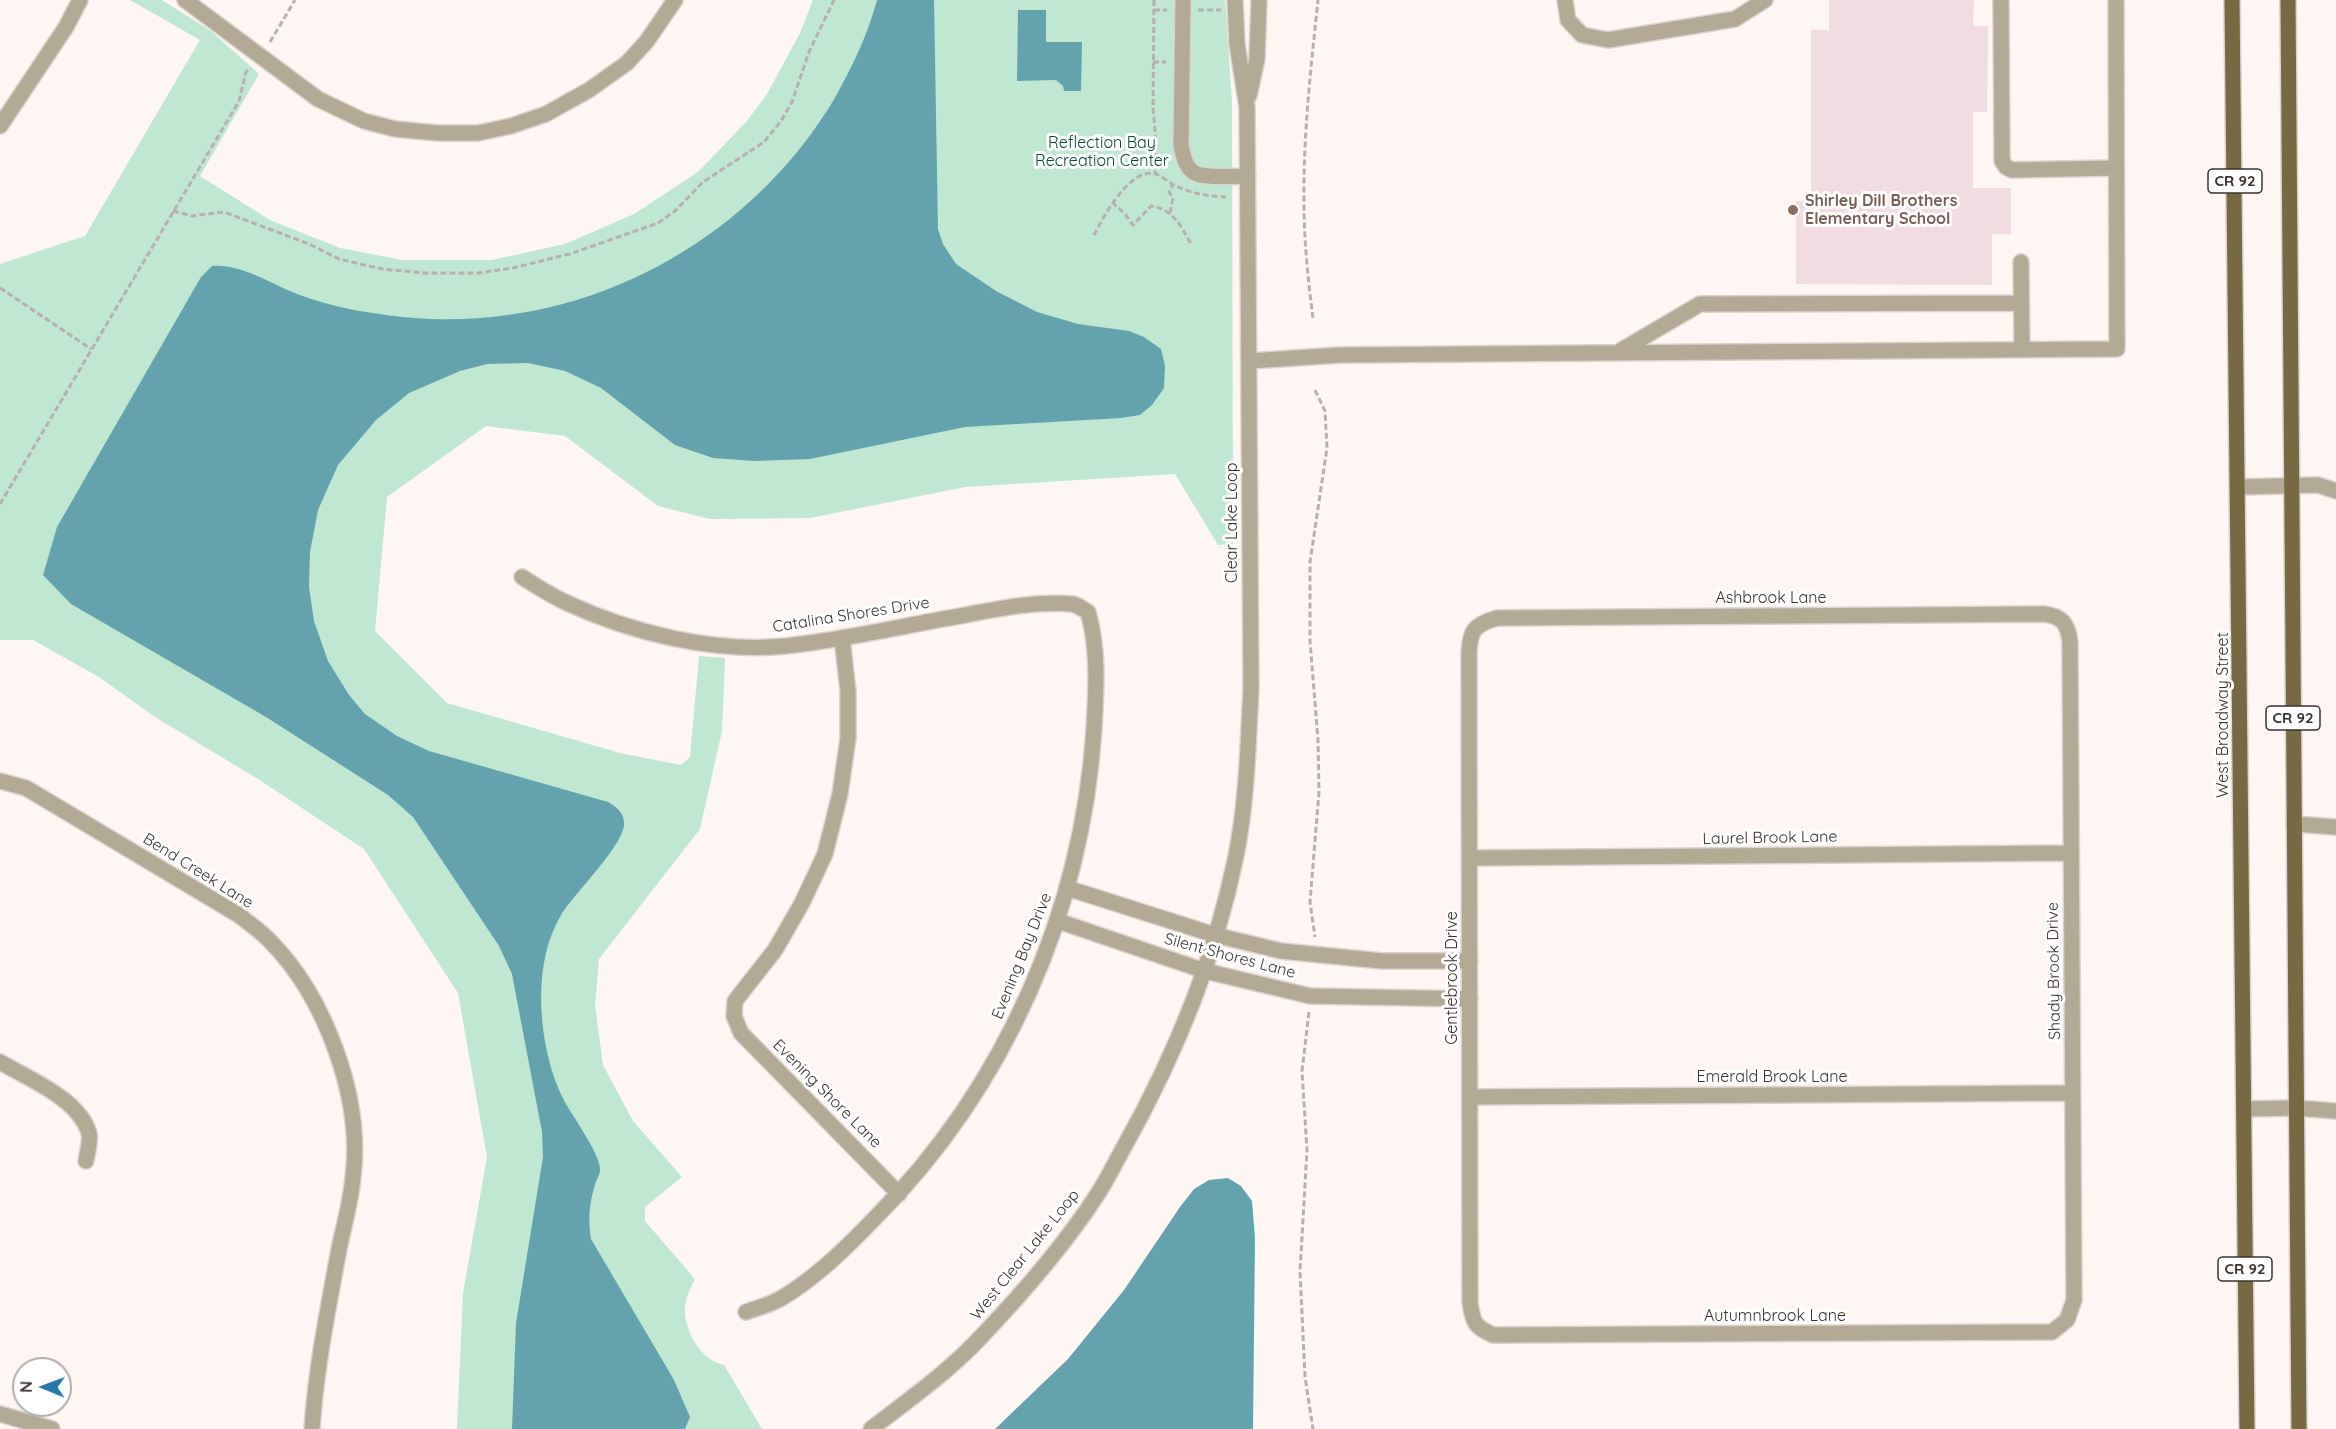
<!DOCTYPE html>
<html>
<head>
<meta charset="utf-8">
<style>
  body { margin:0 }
  #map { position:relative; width:2336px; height:1429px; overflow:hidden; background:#fdf6f2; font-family:Quicksand,sans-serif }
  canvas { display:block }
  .north { position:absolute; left:12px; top:1357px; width:60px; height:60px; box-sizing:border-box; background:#fff; border:2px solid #b0adac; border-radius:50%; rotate:271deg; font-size:16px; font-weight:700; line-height:24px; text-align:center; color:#3a332f }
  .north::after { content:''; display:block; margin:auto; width:21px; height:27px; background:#2477a8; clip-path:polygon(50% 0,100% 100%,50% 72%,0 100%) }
</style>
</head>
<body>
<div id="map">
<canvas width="2336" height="1429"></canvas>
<div class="north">N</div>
</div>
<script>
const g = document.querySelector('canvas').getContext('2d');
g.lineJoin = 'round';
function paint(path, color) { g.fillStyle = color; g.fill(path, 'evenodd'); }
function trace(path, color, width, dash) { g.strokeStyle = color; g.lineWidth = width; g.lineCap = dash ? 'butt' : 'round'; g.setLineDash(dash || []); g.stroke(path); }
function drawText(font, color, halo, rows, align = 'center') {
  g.font = font + ' Quicksand,sans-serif'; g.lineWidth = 6; g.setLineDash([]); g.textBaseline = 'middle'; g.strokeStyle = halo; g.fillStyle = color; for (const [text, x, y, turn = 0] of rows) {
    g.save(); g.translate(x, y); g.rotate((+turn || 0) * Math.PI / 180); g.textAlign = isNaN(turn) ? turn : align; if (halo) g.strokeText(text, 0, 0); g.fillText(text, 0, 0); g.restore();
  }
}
paint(new Path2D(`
  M130,0h32l49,31 48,43 -59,102 70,44 70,28 62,12h90l73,-16 69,-30 64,-42 48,-50 21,-28 33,-61 13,-33h412l7,102 1,442 -15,1 -43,-71 -210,13 -155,31 -100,1 -52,-13 -93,-70 -79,-10 -99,71 -12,134 72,72 173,50 61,12 9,-8 9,-101 26,2 -3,73 -22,98 -101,130 -4,46 8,60 30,56 49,56 -37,30v14l50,58c-6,11 -11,23 -10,36 3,22 18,46 39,50l38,64h-305l6,-136 24,-136 -29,-164 -94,-144 -106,-70 -103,-62 -56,-40 -66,-37h-33v-376l85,-28 115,-196z`), '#c0e7d2');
paint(new Path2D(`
  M877,0h57l4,229 5,15 13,20 40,27 41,21 41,12 51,7 15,6 17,12 4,17 -1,22 -12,17 -12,10 -19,3 -156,9 -155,32 -56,2 -41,-3 -38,-13 -74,-57 -36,-17 -37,-8 -41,1 -27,7 -51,22 -33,27 -38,45 -20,45 -8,42 -1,35 5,34 14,40 21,34 16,19 32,22 32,15 179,51c8,5 15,9 16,20 3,20 -51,73 -63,93 -7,12 -12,25 -15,38 -11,45 -3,110 20,151 8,14 33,49 34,64 1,5 -4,12 -5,17 -6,19 -7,35 -4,54l83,141 16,37 -5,12h-173l4,-106 27,-166 -1,-25 -30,-158 -13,-28 -86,-129 -25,-22 -122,-78 -195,-113 -28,-29 14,-48 144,-250 11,-11c30,-2 57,17 85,28 34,13 70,19 106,23 174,18 345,-71 433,-221 17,-31 32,-62 41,-96z
  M1018,10h28v32h36l-1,49h-17l-1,-5 -7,-6 -39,1z
  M1228,1178l13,8 11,15 3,37 -2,191h-258l73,-70 56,-69 56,-83 14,-18 15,-9z`), '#64a3ae');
paint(new Path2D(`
  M1829,0h145l-1,26h15l-1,86h-14v76h38v46h-19v51l-196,-1v-83h15v-171h18z`), '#f1dce2');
const minor = new Path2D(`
  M185,0l133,99 46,22 31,8 42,4h41l33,-7 35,-12 43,-24 38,-27 20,-22 28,-41
  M1183,0l-2,145c2,10 4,21 12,27 10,7 43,4 55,4
  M1565,0l3,20 14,15 26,5 127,-21 30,-19
  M2001,0l1,161 4,6 6,3 104,-2
  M1249,96l8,-37 2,-59
  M0,126l66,-99 14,-27
  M2021,262l1,87
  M1620,351l80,-47 321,-1
  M1250,361l90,-6 777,-6 -1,-349
  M2239,487l79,-2 18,6
  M522,577c14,9 28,18 43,25 66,31 148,51 221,44 58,-6 116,-20 174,-30 37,-7 74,-15 112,-12 6,1 11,5 16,8 11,38 8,78 6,117 -12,183 -89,358 -218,488 -29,30 -60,61 -96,82 -11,6 -23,9 -34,13
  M2044,614c18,2 24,10 26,28l4,658 -7,20 -15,12 -559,3c-18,-8 -20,-12 -23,-32l-1,-650c1,-23 5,-28 28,-35z
  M842,638l6,53v47l-8,56 -15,60 -23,49 -27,47 -40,51 -1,15 7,17 158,161
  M0,781l26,7 211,126c11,8 22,16 32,26 56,56 94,158 84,237 -2,24 -9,48 -14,72 -11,60 -23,119 -27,180
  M2294,824l42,3
  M1470,858l600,-5
  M1067,888l148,47 66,16 101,10h88
  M1058,921l147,50 105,25 160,3
  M0,1062c29,17 79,37 89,71 2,8 -2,20 -3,28
  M1471,1097l602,-4
  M2244,1109l52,-1 40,3
  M0,1414l52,15
  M871,1429c36,-28 76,-56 108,-90 42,-44 85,-93 118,-144 10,-15 18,-32 27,-48 51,-91 91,-188 112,-291 11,-55 12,-112 15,-167l-4,-582 -10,-63 -2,-44`);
const major = new Path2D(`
  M2232,0l15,1429
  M2288,0l11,1429`);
trace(minor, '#dad3cf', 18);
trace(major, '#dad3cf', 18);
trace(new Path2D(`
  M1154,0l-1,108 3,33 -1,33
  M1154,10h13
  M1198,10h23
  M270,42l25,-42
  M1153,62h13
  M1112,202l13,12 8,11 18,-19c22,3 30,20 40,38
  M173,211l19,5 32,-4 85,32 30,15 43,10 43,4h53l35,-5 60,-15 85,-30 17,-12 28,-29 61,-40 17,-21 11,-19 17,-50 25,-52
  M1170,213l3,-15 -4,-6 4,-8
  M1094,235c9,-17 36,-69 62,-61 7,3 14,9 20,12 17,8 32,10 50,11
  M0,288l91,61
  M1313,318c-5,-38 -9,-77 -9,-115 -1,-67 7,-136 14,-203
  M1315,390l10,21 2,37 -17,114v79l8,99 1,52 -9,110 5,35
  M0,504l239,-403 7,-29 3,-4
  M1309,1012l-7,59 5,79 -7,121 5,106 8,52`), '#b7b0ac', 3, [6, 3]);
trace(minor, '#b2aa95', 15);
trace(major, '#776944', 15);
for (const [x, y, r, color] of [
  [1793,210,6,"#8d6e63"]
]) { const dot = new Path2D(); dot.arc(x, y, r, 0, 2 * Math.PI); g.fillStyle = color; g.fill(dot); trace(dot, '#fff', 2); }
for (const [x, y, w] of [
  [2235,181,54],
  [2293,718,54],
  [2245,1269,54]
]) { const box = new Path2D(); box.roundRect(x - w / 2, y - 12, w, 24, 4.5); g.fillStyle = '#fff'; g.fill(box); trace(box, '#3a332f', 1.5); }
drawText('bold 15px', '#3a332f', null, [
  ["CR 92",2235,181],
  ["CR 92",2293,718],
  ["CR 92",2245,1269]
]);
drawText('16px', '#074b32', '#fff', [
  ["Reflection Bay",1102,143],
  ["Recreation Center",1102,161]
]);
drawText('bold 16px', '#785e54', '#fff', [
  ["Shirley Dill Brothers",1805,201],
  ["Elementary School",1805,219]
], 'left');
drawText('16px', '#3a332f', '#fff', [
  ["Clear Lake Loop",1232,523,-90],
  ["Ashbrook Lane",1771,598],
  ["Catalina Shores Drive",851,615,-9],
  ["West Broadway Street",2223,715,-90],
  ["Laurel Brook Lane",1770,838,-1],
  ["Bend Creek Lane",198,871,32],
  ["Evening Bay Drive",1022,956,-68],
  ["Silent Shores Lane",1230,956,15],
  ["Shady Brook Drive",2054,971,-91],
  ["Gentlebrook Drive",1452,978,-90],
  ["Emerald Brook Lane",1772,1077],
  ["Evening Shore Lane",827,1094,45],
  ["West Clear Lake Loop",1025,1255,-51],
  ["Autumnbrook Lane",1775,1316]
]);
</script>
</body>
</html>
